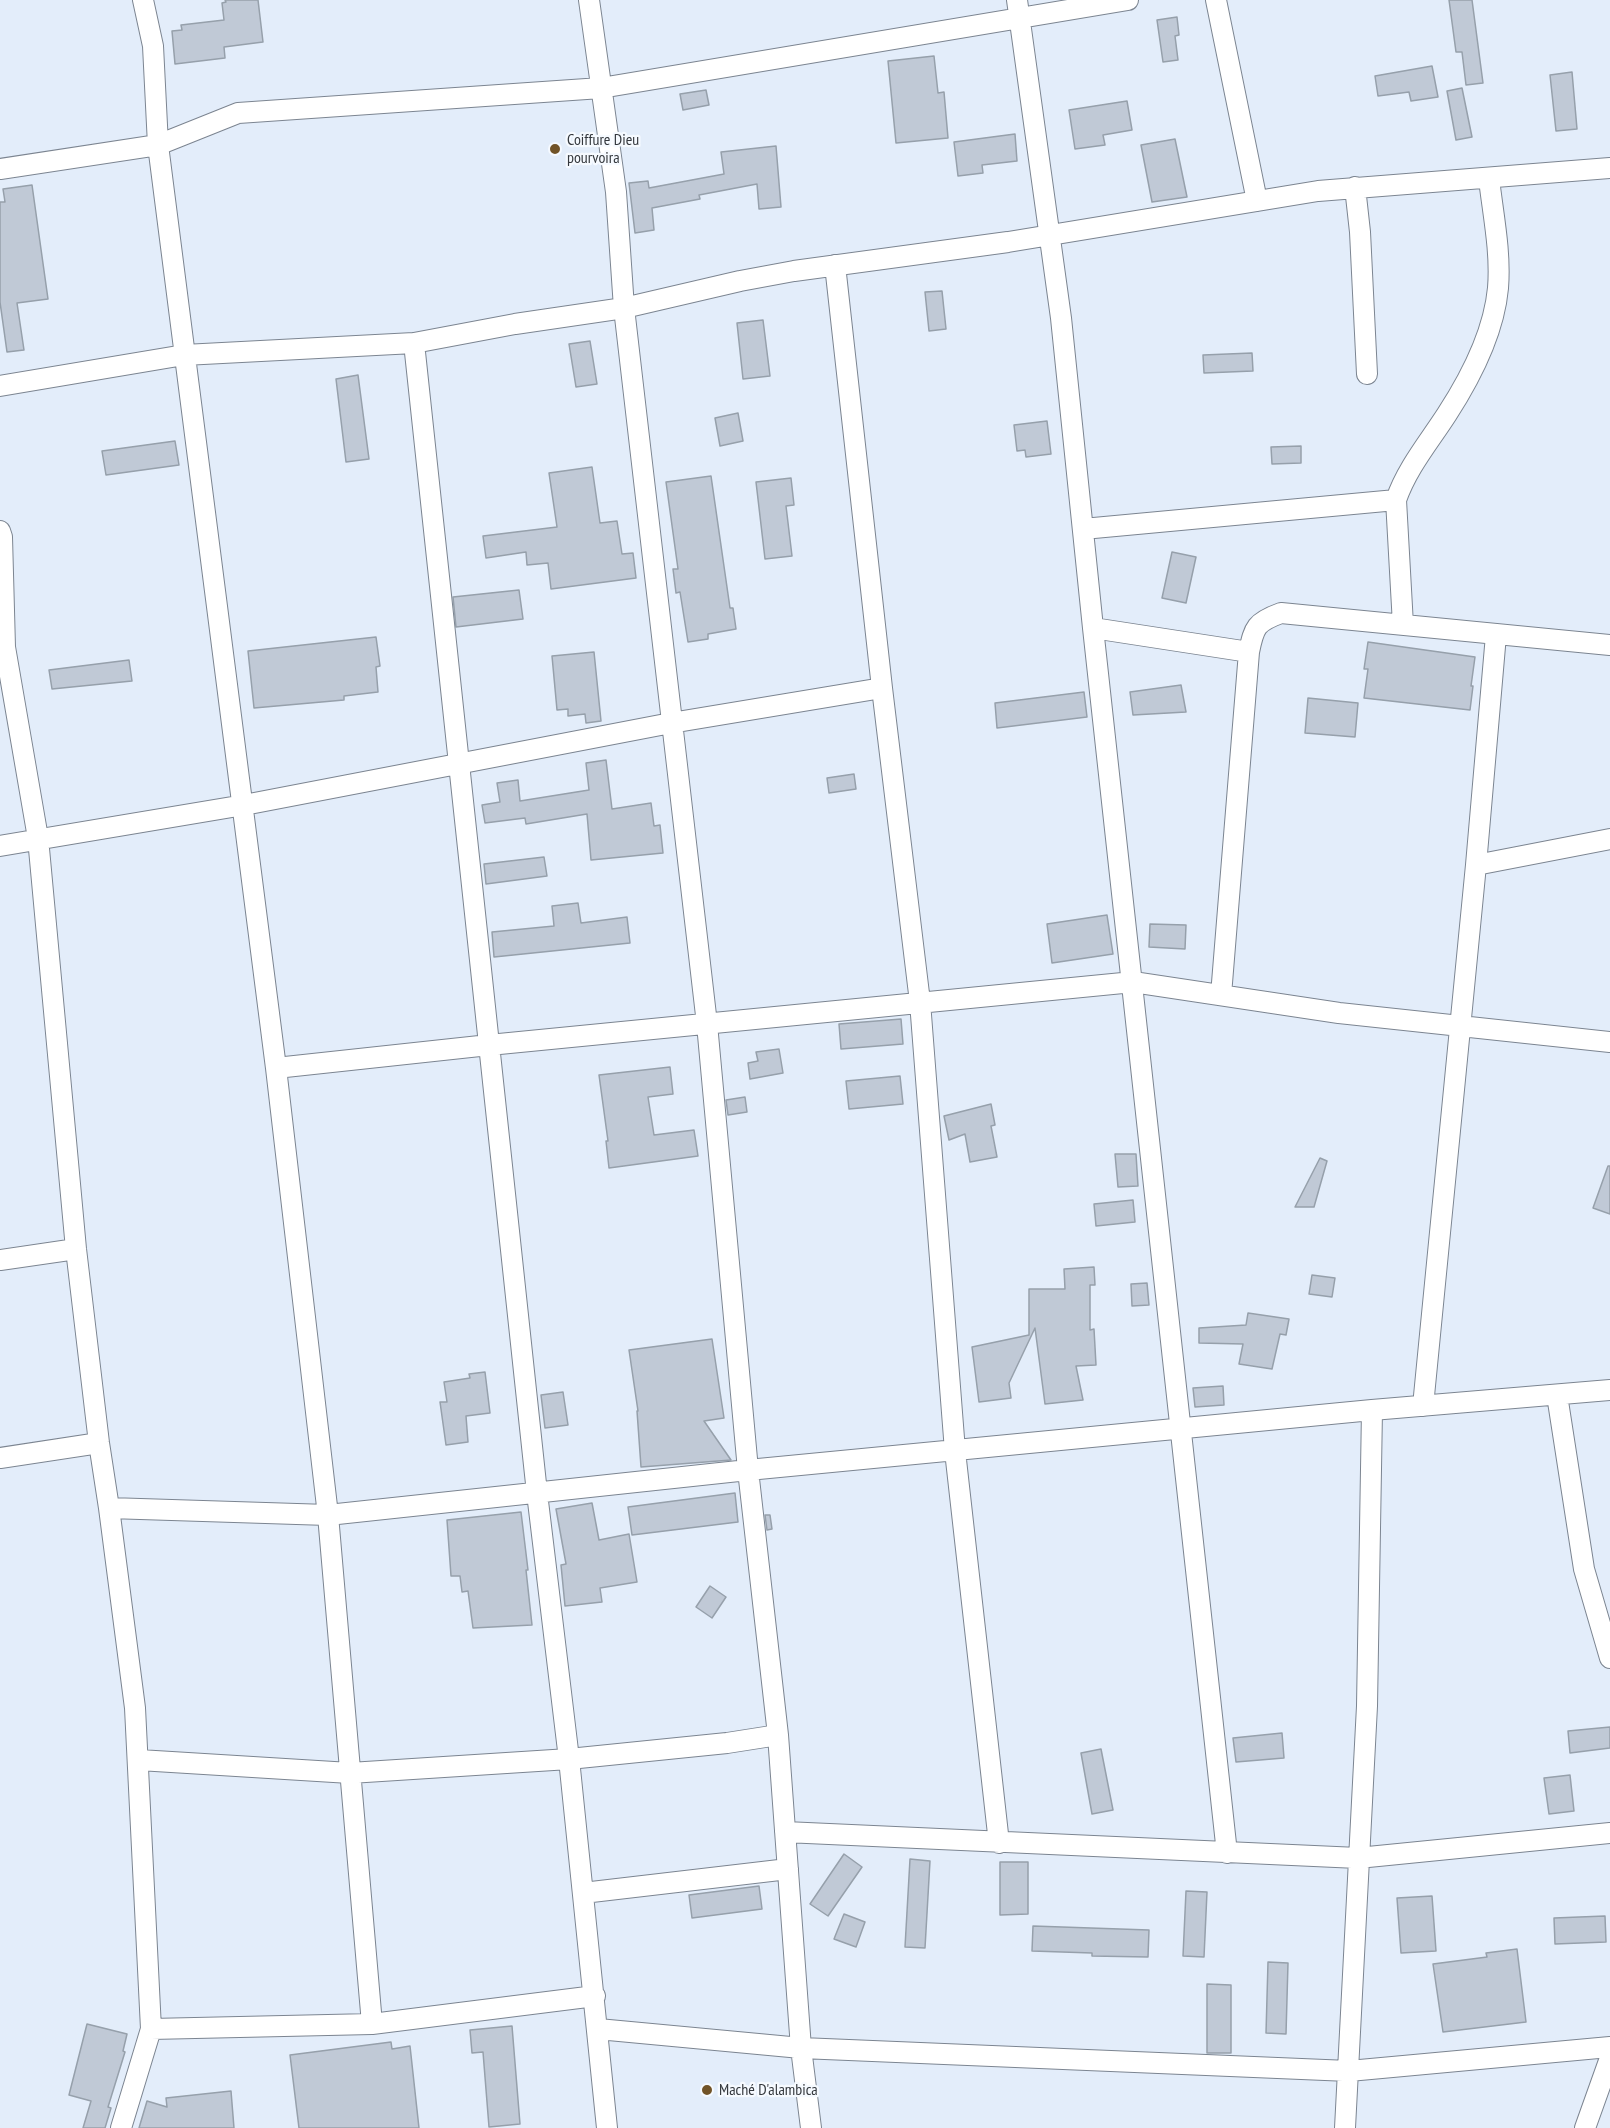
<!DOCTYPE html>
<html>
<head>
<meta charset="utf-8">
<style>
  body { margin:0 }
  canvas { display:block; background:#e3edfa }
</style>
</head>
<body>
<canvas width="1610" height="2128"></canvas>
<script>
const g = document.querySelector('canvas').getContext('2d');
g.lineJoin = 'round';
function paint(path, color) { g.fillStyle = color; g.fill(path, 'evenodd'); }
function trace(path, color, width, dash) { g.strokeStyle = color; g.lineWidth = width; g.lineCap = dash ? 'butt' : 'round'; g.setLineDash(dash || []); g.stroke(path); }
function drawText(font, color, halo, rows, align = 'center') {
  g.font = font + ' "PT Sans Narrow",sans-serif'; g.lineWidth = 4.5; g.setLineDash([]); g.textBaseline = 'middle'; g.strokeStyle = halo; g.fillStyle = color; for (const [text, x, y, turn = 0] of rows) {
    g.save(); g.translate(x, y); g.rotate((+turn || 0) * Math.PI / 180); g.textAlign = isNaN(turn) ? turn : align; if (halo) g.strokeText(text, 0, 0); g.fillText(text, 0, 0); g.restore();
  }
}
const building = new Path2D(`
  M225,0h33l5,42 -39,5 1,11 -50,6 -3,-33 10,-1 -1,-5 43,-5 -2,-17 4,-1z
  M1449,0h23l11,83 -17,2 -4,-33h-6z
  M1177,17l2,18 -4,1 3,24 -15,2 -6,-42z
  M934,56l4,37 6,-1 4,46 -52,5 -8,-82z
  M1432,66l6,31 -27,4 -2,-9 -31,4 -3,-20z
  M1572,72l5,57 -21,2 -6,-56z
  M1462,88l10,49 -16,3 -9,-49z
  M706,90l3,15 -26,5 -3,-16z
  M1127,101l5,29 -29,5 2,10 -30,4 -6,-39z
  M1015,134l2,27 -35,4 1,8 -25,3 -4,-34z
  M1175,139l12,58 -35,5 -11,-57z
  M776,146l5,61 -22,2 -2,-25 -58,11 1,4 -48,9 2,22 -19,3 -6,-50 19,-2 1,7 75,-14 -3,-22z
  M32,185l16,114 -31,4 7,47 -17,2 -7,-50v-100h5l-2,-13z
  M942,291l4,38 -17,2 -4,-39z
  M763,320l7,56 -27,3 -6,-56z
  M590,341l7,43 -21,3 -7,-43z
  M1252,353l1,18 -49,2 -1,-18z
  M358,375l11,84 -23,3 -10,-83z
  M738,413l5,28 -23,5 -5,-28z
  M1047,421l4,33 -25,3 -1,-7 -8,1 -3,-26z
  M175,441l4,24 -73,10 -4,-24z
  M1301,446v17l-29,1 -1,-17z
  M592,467l8,56 17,-2 5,33 11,-1 3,25 -85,11 -3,-26 -21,2 -1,-13 -40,6 -3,-22 74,-9 -8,-54z
  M711,476l19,132h3l3,21 -28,5v5l-20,3 -8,-50 -4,1 -3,-24h5l-12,-87z
  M791,478l3,27 -8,1 6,50 -27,3 -9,-77z
  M1172,552l24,5 -10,46 -24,-5z
  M519,590l4,29 -67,8 -3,-30z
  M376,637l4,29 -4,1 2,25 -34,4v4l-90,8 -6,-57z
  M1368,642l107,15 -4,29h2l-3,24 -106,-12 4,-29h-4z
  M594,652l7,69 -15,2 -1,-9 -17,2v-7l-11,1 -5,-54z
  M129,660l3,21 -80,8 -3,-19z
  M1181,685l5,27 -53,3 -3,-23z
  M1084,692l3,25 -90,11 -2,-25z
  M1308,698l50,5 -3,34 -50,-4z
  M606,760l6,49 39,-6 3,23 6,-1 3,28 -72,7 -4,-46 -61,10 -1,-6 -40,5 -3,-18 18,-3 -3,-19 21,-3 2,21 69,-11 -3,-27z
  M854,774l2,15 -27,4 -2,-15z
  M544,857l3,19 -61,8 -2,-20z
  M578,903l3,20 46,-6 3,26 -136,14 -2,-25 62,-6 -2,-20z
  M1107,915l6,39 -61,9 -5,-39z
  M1150,924l36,1 -1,24 -36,-2z
  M901,1019l2,25 -62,5 -2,-25z
  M779,1049l4,24 -33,6 -2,-16 10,-2 -2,-9z
  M670,1067l3,27 -25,3 6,38 40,-5 4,26 -89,12 -3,-27h2l-9,-66z
  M900,1076l3,28 -54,5 -3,-28z
  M745,1097l2,15 -19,3 -2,-15z
  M991,1104l4,21 -4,1 6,31 -27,5 -5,-28 -16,6 -5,-24z
  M1115,1154h21l2,32 -20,1z
  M1320,1158l7,3 -13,46h-19z
  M1608,1166h2v48l-17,-6z
  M1133,1200l2,22 -39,4 -2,-22z
  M1094,1267l1,18h-5v45l4,-1 2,36 -20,1 7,34 -38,4 -10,-76 -26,55 2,15 -32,4 -7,-55 57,-12v-46h36l-1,-20z
  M1312,1275l23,3 -3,19 -23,-3z
  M1147,1283l2,22 -17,1 -1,-22z
  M1248,1313l41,6 -3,16 -6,-1 -8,35 -33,-5 4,-20 -44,-1v-15l47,-3z
  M712,1339l12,79 -20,3 27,39 -90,7 -4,-56h1l-9,-61z
  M485,1372l5,41 -24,3 2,26 -22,3 -6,-43h7l-3,-20 26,-4 -1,-4z
  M1223,1386l1,19 -29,2 -2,-19z
  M563,1392l5,33 -23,3 -4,-33z
  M735,1493l3,29 -106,13 -4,-28z
  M592,1503l7,37 30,-6 8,48 -37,6 2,14 -37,4 -4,-41 5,-1 -10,-55z
  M521,1512l7,58h-2l6,55 -59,3 -5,-37 -6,1 -2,-16h-9l-4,-56z
  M765,1515h5l2,14 -5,1z
  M710,1586l16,11 -14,21 -16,-11z
  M1610,1727v21l-40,5 -2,-22z
  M1282,1733l2,25 -48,4 -3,-24z
  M1101,1749l12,61 -21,4 -11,-61z
  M1570,1775l4,36 -25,3 -5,-36z
  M844,1854l18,13 -34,49 -18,-12z
  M910,1859l20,2 -5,87 -20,-1z
  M1000,1862h28v52l-28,1z
  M759,1886l3,23 -70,9 -3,-23z
  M1186,1891l21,1 -3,65 -21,-1z
  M1432,1896l4,55 -35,2 -4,-55z
  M844,1914l21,8 -9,25 -22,-8z
  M1605,1916l1,26 -51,2 -1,-26z
  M1033,1926l116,4 -1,27 -56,-1v-3l-60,-2z
  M1517,1949l9,73 -83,10 -10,-68 54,-7 -1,-4z
  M1268,1962l20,1 -2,71 -20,-1z
  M1207,1984l24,1v68h-24z
  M87,2024l40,10 -4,17 2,1 -17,55 3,1 -6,20h-22l8,-27 -22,-6z
  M512,2026l8,98 -31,3 -6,-75 -11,1 -2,-23z
  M391,2042l1,7 18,-3 9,82h-120l-9,-73z
  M231,2091l3,37h-95l8,-27 20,6 -1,-9z`);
paint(building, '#c0c9d6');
trace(building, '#96a0ab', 1.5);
const street = new Path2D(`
  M143,0l10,46 5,99 118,923 52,447 44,509
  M589,0l27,192 8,116 83,716 41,446 30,265 23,313 10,80
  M1017,0l44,318 32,310 134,1225
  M1216,0l41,201
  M0,169l158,-24 80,-32 363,-25 527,-88
  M1355,187l5,45 7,142
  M835,265l47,423 38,314 35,449 44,392
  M414,343l123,1150 32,266 38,369
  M0,386l184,-31 230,-12 101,-19 109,-16 116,-27 54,-10 214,-29 310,-51 292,-23
  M1083,529l313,-29
  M0,531l2,6 3,110 33,191 38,411 23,194 10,65 26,200 16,321 -30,99
  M1403,625l-7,-125c11,-32 33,-58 51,-86 24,-37 47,-82 51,-126 3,-36 -5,-74 -9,-109
  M1093,628l156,24
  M0,846l244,-41 427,-82 211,-35
  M1476,865l134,-26
  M1221,995l28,-343c5,-25 7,-30 32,-39l329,32
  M276,1068l213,-23 644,-63 206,31 271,29
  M0,1260l76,-11
  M1557,1395l27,174 26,89
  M1423,1406l53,-541 20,-230
  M0,1458l99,-15
  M109,1508l219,7 420,-45 624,-60 238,-20
  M139,1760l211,13 219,-14 158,-16 51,-8
  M785,1832l573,26 252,-25
  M583,1893l205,-24
  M151,2029l221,-5 223,-28
  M598,2029l203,19 548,23 261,-24
  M1345,2128l22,-422 5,-296
  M1585,2128l25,-70`);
trace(street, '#7c8591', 22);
trace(street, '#fff', 20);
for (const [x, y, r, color] of [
  [555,149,6,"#715327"],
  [707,2090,6,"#715327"]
]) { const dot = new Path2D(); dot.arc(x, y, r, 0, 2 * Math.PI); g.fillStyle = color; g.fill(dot); trace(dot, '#f6faff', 2); }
drawText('16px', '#34383d', '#f6faff', [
  ["Coiffure Dieu",567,140],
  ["pourvoira",567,158],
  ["Maché D'alambica",719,2090]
], 'left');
</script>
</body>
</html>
